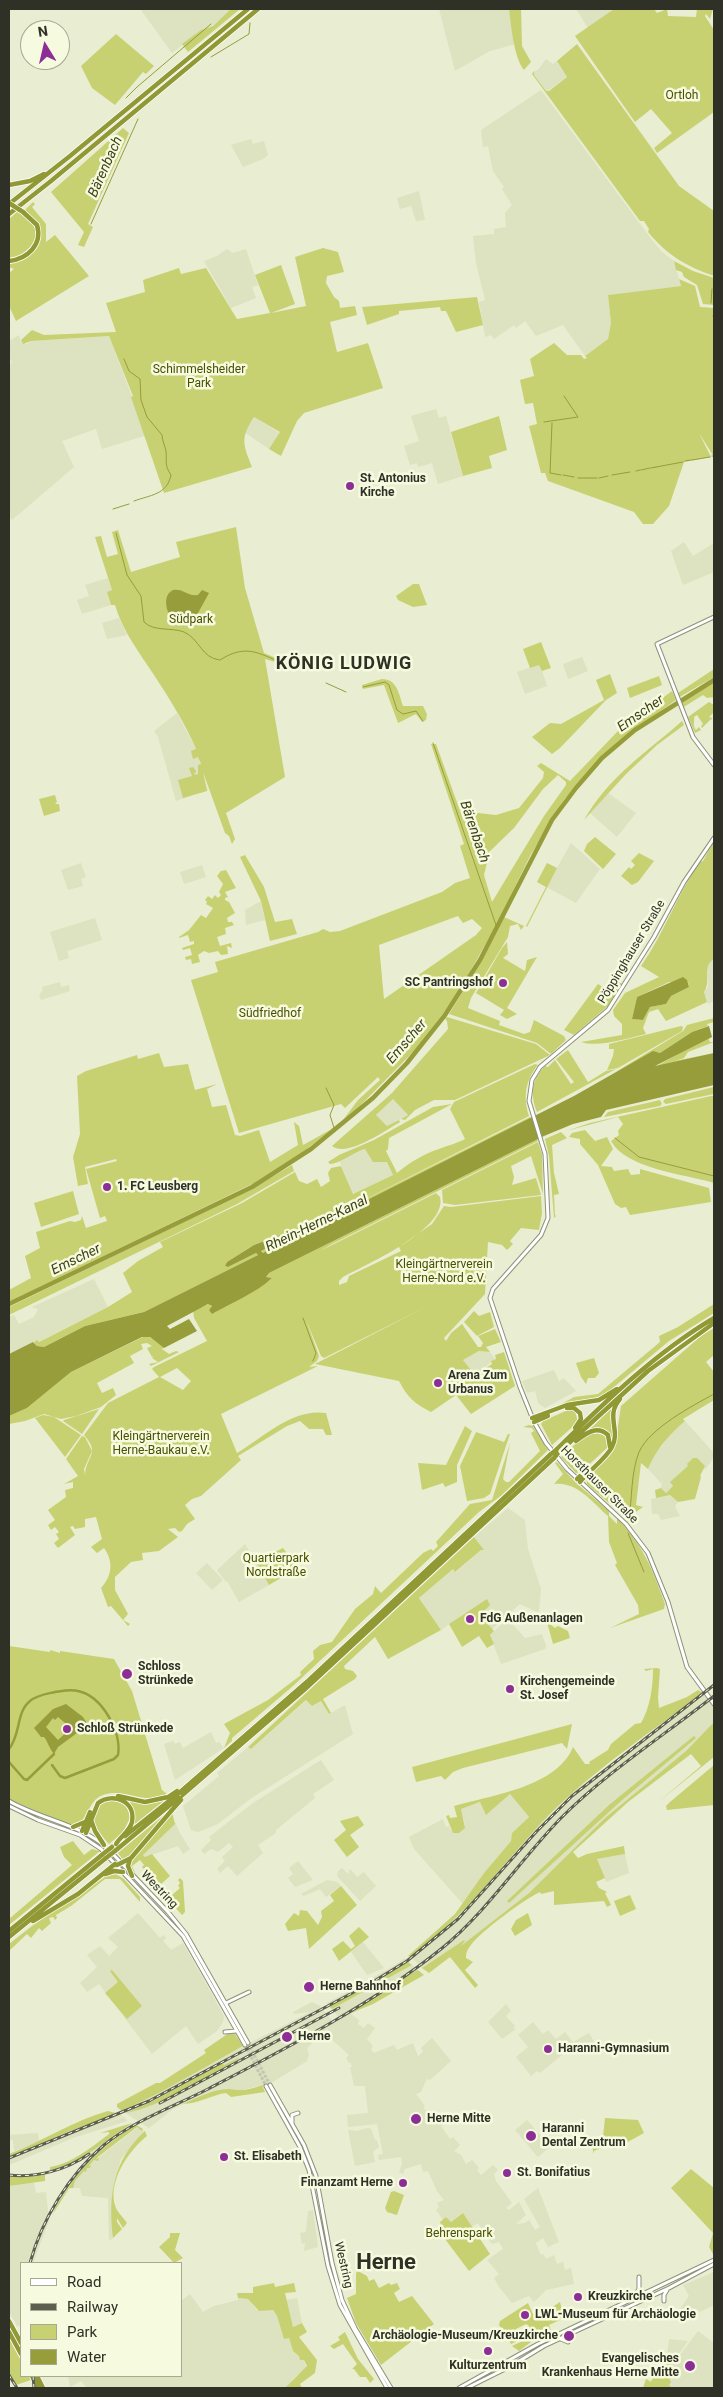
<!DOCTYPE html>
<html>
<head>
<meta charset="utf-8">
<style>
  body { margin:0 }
  #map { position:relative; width:723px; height:2397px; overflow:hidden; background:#e9edd2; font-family:Roboto,sans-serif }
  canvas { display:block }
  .frame { position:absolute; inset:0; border:10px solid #2f3126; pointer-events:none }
  .legend { position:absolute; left:20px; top:2262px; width:162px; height:115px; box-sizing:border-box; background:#f6fadf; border:1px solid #a6aa95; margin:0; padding:6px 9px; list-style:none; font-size:15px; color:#2f3126 }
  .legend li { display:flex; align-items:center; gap:10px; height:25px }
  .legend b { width:25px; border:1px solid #a6aa95 }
  .north { position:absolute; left:20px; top:20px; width:50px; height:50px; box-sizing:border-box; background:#f6fadf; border:1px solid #a6aa95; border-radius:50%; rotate:351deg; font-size:14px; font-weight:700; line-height:20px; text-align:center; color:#2f3126 }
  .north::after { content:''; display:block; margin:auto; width:18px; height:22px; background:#8d2e97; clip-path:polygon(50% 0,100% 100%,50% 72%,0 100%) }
</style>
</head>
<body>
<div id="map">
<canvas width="723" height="2397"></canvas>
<div class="frame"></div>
<ul class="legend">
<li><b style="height:6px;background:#fff"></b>Road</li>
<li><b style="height:6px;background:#5c5e4f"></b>Railway</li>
<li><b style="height:14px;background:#c8d171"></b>Park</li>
<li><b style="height:14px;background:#969d3a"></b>Water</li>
</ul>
<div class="north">N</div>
</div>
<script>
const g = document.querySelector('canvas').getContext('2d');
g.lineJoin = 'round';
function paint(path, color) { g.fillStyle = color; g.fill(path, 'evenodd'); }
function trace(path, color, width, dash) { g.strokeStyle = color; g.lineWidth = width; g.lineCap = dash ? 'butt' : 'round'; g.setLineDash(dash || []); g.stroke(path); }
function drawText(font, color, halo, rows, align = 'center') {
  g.font = font + ' Roboto,sans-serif'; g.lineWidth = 5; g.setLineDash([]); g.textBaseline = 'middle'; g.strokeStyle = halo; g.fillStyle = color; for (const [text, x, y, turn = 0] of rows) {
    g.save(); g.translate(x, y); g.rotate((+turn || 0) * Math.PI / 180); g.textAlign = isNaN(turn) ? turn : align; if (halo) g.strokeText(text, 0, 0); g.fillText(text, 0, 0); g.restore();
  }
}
paint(new Path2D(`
  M142,9h89l1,1 -19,15 -12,5 -29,23 -31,-43z
  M439,9h70l7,35 -26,7 -35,20z
  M576,9h38l-26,19z
  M546,59l7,5 4,-3 10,16 -21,15 -12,-17v-4l4,-1z
  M541,90l111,150 10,12 12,9 7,25 -73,9 3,28 -3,16 -23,17 -22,-31 -27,11 -11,-15 -9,7 -2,-3 -20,14 -3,-4 -6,2 -2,-12 -4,-23 6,-2 -9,-37 -3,-27 21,-2v-5l12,-2 -1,-14 7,-8 -10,-16 2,-2 -11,-16 -5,-25 -5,1 -2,-17z
  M251,139l2,5 11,-3 4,14 -5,4 -20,8 -12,-22z
  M419,191l6,29 -9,1 -5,-15 -11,3 -3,-11z
  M227,249l6,4 13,-4 12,36 -6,2 4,11 -25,10 -27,-47 13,-5z
  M19,335l2,7 6,2 4,-3 78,-5 37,98 -2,2 -42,13 -6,-20 -34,12 12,26 -62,53 -3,-4v-151l3,-3 -3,-5v-16z
  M436,409l3,9 7,-2 17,60 -25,8 -6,-21 -14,4 -1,-4 -7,2 -6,-19 15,-5 -8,-25z
  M254,417l26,16 -11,16 -25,-17z
  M684,542l9,14 21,-13v29l-31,13 -12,-34z
  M108,578l4,12 -5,2 4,13 -29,9 -5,-14 12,-4 -4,-11z
  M119,618l8,17 -20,4 -5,-16z
  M582,657l6,14 -20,8 -5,-15z
  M540,664l7,22 -22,8 -8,-22z
  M177,713l19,36 12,41 -32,11 -18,-64 -4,-6z
  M608,793l28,20 -19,24 -27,-24z
  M571,843l29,26 -24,34 -39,-21 10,-19 10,5z
  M81,863l5,14 -5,2 2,7 -15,4 -7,-20z
  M202,865l4,12 -22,7 -4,-12z
  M261,901l4,19 -19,5 -1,-15z
  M95,918l7,22 -35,11 2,7 -10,3 -9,-29z
  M714,959v42l-6,3 -4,-12 4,-5 -1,-19 2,-5z
  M60,982l1,5 8,-2 1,6 -29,9 -2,-5 4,-5 -1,-3z
  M393,1098l15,17 -21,11 -11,-11z
  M365,1149l22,12 6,14 -40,19 -14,-34z
  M94,1279l14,28 -70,35 -1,-1 -4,1 -24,12v-37l5,-2 5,9 15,-7 4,-8 -6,-2z
  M479,1351l11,1 5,7 -20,16 -12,-15z
  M554,1370l5,11 5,-3 12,13 -31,17 -7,-5 -3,-12 -8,2 -5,-12z
  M685,1421l29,32v4l-9,13 -1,-4 -17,-2 2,2 -3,3 -15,14 2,3 -7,7 -5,-5 1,-4 -14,-15 5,-14 10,-10 3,-7z
  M670,1495l8,7 -3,4 5,10 -19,4 -3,-6h-6l-1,-15z
  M508,1508l17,12 3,29 13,40 -2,22 -2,1 -17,-8 -28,25 -12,-14 -15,-2 -24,17 -22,-32 34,-29 3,3 25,-22h3l-10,-13z
  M245,1544l24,41 -30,17 -12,-21 -1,1 -9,-12z
  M207,1563l16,17 -11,10 -16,-17z
  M508,1619l17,19 17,-4 4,12 -1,3 -44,15 -11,-29z
  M703,1693l11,14v15l-28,29 -81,67 -76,75 -57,45 -11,8 -1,-1 4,-5 -42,28 -11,-11 54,-47 75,-84 33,-33z
  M307,1700l5,6 9,-5 8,13 16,-9 8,29 -103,65 -32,25 -20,8 -7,-2 -8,-24 36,-30 -2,-3 31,-26 3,2z
  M211,1732l5,11 3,-1 5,6 -49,32 -11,-36 9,-3 2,3 5,-2 3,6z
  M321,1760l13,20 -21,14 2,4 -39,32v3l-18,12 5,8 -26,23 -9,-10 -8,7 -3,-4 8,-8 -3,-4 11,-10 -4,-4 -11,9 -7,-3 -7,5 -3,-4 10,-10 -2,-3 44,-34z
  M510,1794l19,23 -17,16 -1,8 -27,32 -21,31 -49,-55 -5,-12 34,-18 3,8 3,-1 1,4 15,-5 -4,-16 20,-7 5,12z
  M175,1822l6,13 9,14 -7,5 -5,-8 -33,11 -2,-2z
  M625,1854l4,19 -23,9 -9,-23z
  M298,1861l15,19 -18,7 -7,-9 5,-4 -4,-6z
  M342,1868l6,6 2,-5 7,8 7,-5 12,14 -16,15 -23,-25 1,-5z
  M327,1880l10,2 4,4 -15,11 -6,-8 -16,7 -3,-2z
  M138,1913l22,25 4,-3 2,3 -3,3 8,9 12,-7 41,73 -1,6 -6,9 -19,13 -12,-18 -34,28 -53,-70 -12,8 -7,-9 17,-16 -10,-12 13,-9 9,10 9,-9 -10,-9z
  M363,1942l21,26 -17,7 -16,-23z
  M405,1958l3,4 -28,17 -51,27 -2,-3 65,-36z
  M412,1965l6,5 -67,44 8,6 -1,4 6,4 4,-5 7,5 -8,11 6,7 -2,3 3,4 20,-8 3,5 16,-7 5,13 5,-4 -2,-4 11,-10 19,23 -21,19 -3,-1 -6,13 -5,2 9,12 -2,2 7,5 5,-3 2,7 4,-2 1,2 -2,2 4,4 -3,3 9,13 3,-2 7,8 -6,6 7,4 5,9 6,-4 7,8 -2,2 4,5 12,-10 5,5 -4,4 2,7 16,22 -6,5 3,2 10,-8 7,13 -10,9 9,-1 4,-3 6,10 5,-3 -16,-28 14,-11 21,54 -11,5 -5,-9 -7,5 1,3 4,9 2,-1 3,5 8,-4 3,9 6,-2 2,8 6,-2 3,16 -28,6 -12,12 -5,-6 -17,7 -13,-16 -5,-9 5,-4 -12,-14 16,-11 -4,-7 -7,2 -14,-21 -6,4 -9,-14 -13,9 -4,-5 -3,3 -7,-10 3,-3 -2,-4 7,-3 -7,-9 -9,-20 -5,1 -2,-8 -16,5 -2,5 -4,-2 3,-8 -1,-7 -22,3 -1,-5 5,-1 -6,-30 -29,3 -1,-12 21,-2 -3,-27h-11l-4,-19h2l-1,-4h-2l-3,-5 3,-3 -23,-21 2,-6 -21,20 2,7 -2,6 -44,27 -2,-3 -25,7 -6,-3 -31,8 -26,12 -24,19 -27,-17 37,-18 40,-24 111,-57 -16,2 -1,-2 19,-10 8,4 14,17 6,-4 -8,-10z
  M506,2004l5,7 -5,5 9,10 -2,2 3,1 -14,10 -14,-17z
  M533,2022l10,12 5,-4 8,9 9,-7 8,10 16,-9 7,12 -12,10 -10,-10 -34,28 -3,-2 -6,5 -15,-19 12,-10 -10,-12z
  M119,2114l4,2 -17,7 18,-6 3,4 -54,17 -64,27v-8l61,-26z
  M527,2120l23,27 -12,10 -23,-27z
  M132,2123l4,2 -23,14 -26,25 -34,48 -1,-3 17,-26 25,-30 -27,15 -17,5v-2l31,-12z
  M138,2127l4,4h3l-24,28 -8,29v50l-4,3 -1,-43 -26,-2 -2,-8h-7v-2l2,-5 15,-17z
  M368,2128l3,1 4,11h2l2,7 -6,5 2,10 -20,4 -7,-36 9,1z
  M38,2133l1,9 -25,9 -1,-11h-4v-5z
  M30,2182l4,1 2,10 10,-1 3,29 -16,42h-12v63h-4l-8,-14v-126z
  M313,2210l5,37 -14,4 1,-8 -3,1 -2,-11 6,-1 2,-21z
  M714,2272v33l-14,7 -3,-3 -6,8 -11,-8 9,-13 -6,-11z
  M190,2294l13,18 11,-6 24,-6v-2l10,1 9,11h16l4,6 7,22h5l4,13 11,9 2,8 -13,11 -6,9h-200l-6,-7 -11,6 -2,-11h113v-75z
  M297,2298l5,25 -9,4 -7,-27z
  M698,2331l16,12v45h-71l3,-9 5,2 5,-10 9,2 4,-34 19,2 -10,14h2z`), '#dde2c0');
paint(new Path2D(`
  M231,9h9l-52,43 -6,-8 19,-14 12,-4z
  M509,9h12l1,37 9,16 -7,8c-10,-12 -13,-45 -15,-61z
  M614,9h40l3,4 10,-4 1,7 28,1 1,-8h16l-3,10 -4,-5 -1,2 9,14v82l-57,41 -3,-5 18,-15 -21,-24 -16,13 -60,-86z
  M116,34l38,32 -8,8 -3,-2 -28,33 -23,-17 -11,-22z
  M577,44l102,142 35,25v65c-28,-10 -47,-21 -66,-44l1,-3 -5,-8h-4l-108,-147 2,-3v4l12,16h3l18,-14 -10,-16z
  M123,128l6,5 -41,91 5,3 -9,20 -6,-2 6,-13 -33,-40z
  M33,202l2,2 -3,3 14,17v18l9,-7 34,41 -73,45 -7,-15v-33l5,-4 -5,-2v-4c28,-3 29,-17 28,-41l-13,-11z
  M17,212c5,3 10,6 14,10 14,17 -6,34 -22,36v-39z
  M323,248l15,4 6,20 -17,4 -1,7 8,14 5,4 1,7 15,-2 2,9 -27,7 7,30 31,-9 15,45 -79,25 -7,8 -16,35 -12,-7 11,-17 -26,-15c-14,21 -11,27 -2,50l-88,26 -33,-96 2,-1 -24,-60 -78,5 -8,3 -2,-4 11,-10 12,5 72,-3 -10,-29 39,-11 -2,-12 36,-12 2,6 25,-6 31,51 33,-6 -15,-38 26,-10 14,39 -24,9 35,-7 -11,-49z
  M674,261l19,10 21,7v27l-11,-1 -6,-19 -13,-8 -2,-5 -6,-2z
  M679,279l16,7 5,21 14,1v149l-15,-24 12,24 -27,5 -15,44 -16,18h-10l-9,-12 -86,-31 -3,-8h-4l-12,-47 8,-2 -4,-21 -8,1 -5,-24 14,-4 -4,-17 24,-16 13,12h14l3,4 3,-1 -2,-2 23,-17 3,-16 -3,-28 73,-9z
  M477,297l6,28 -27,7 -10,-21h-5l-1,-4 -41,4v3l-32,11 -5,-18z
  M499,416l8,34 -18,6 3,12 -29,8 -12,-44z
  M236,527l9,61 19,65 24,10 1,3 -24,-7 20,118 -59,36 9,26 -3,5 -3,-8 -4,-3 -22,-61 4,19 -24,7 -5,-18 14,-4 -3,-8 4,-1 3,4 -2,4 4,-1v-9l3,-1 -3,-7 -5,2 -2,-8 5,-2c-11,-26 -27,-51 -42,-74 -15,-23 -31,-43 -39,-70h-4l-4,-13 5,-2 -17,-53 6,-1 6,21 11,-3 -6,-22 6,-2 13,42 49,-15 -4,-15z
  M413,584h6l8,21 -14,2 -15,-7 -2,-4z
  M541,642l10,26 -9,3 -3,-6 -9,3 -7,-19z
  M714,669v8l-36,21v-5z
  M610,674l7,19 -11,7 -46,48 -8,6 -20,-17 18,-14 11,1 43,-24 -8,-20z
  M659,676l3,9 -32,13 -3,-10z
  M382,679c15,0 17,15 21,27h20l4,8 -1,6 -4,2 -6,-8 -18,9 -14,-38 -21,4 -1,-4z
  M714,681v16l-7,1 -4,-3 -21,13 -2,-6z
  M672,691l4,9 -58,42 -20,19 -34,39 -34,56 -33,68 -42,74 -42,54 -62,63 -47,36 -50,32 -245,119v-12l22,-12 -6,-22 15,-8 -4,-16 34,-11 5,1 6,-2 1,-4 4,12 21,-7 -2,-5 -5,2 -14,-49 31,-8 -1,-2 -31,8 3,17 -10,2 -5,-29 7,-23 -3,-58 9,-5 51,-16 1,4 21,-6 5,14 24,-3 7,26 22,-6 -10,5 5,18 14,-2 9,30 5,1 19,-6 11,32 28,-17 -4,-23 5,4 4,19 27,-15 13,-10 15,-20 22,-20 -2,-3 -33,31 -4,-4 -102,29 -48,-153 27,-8 -3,-10 103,-30 5,-3 7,3 10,-1 102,-39 13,-9 15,-5 -10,-32 4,-2 -33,-100h5l27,75 15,-6 18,2 23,-7 24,-30 1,-6 -7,-6 4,-3 29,18 47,-49zM558,775l8,7v3l-22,31 -52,86 -8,-27 4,-16 -3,-3 29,-28 29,-39zM458,916l5,7 9,-4 10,9 -6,7 -92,64 -5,-54z
  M709,702l5,3v7l-5,5 3,1v2l-1,-1 -9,9 -1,-2 2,-2 -6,-9 -3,2c1,4 -2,8 2,13l3,-3 2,3 -6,3 -7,-16z
  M682,721l2,4 -27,20 -31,29 -42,46c25,-44 62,-67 98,-99z
  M55,795l2,7 -2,2h4l1,7 -16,5 -5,-17z
  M595,837l21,17 -13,15 -19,-18 3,-7z
  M714,841v118c-13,8 -2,22 -10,33l3,10 -41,19 -8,-12 -9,3 -6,16 3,6c-17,4 -48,14 -65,8l41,-7v-11l-8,-8 -1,-6 12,-17 34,-16 -18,-11c24,-34 35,-70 59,-104l3,-1zM669,982h19l1,5 -18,9 -5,8 -16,3 -7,13 -11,-1 5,-22z
  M639,853l15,8 -16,21 -6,3 -11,-9 8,-9 2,2 4,-4 -4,-4z
  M245,855l19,32 11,35 17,-3 5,15 -27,7 -9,-40 -21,-44z
  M547,863l10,5 -30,59 -1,-1 20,-39 -9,-5z
  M226,870l10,18 -11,4 3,5 -3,1v2l4,2 6,11 -8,5 1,4h4l2,3 -9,3 1,6 -9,3 3,9 11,-3 1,5 -5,-2 1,8 -7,1 -3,-4 -9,2 -5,-2 -6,4 2,7 -8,2 -1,-5 -5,1 -1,-3 7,-2 -2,-7 -7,2 -1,-2 12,-4v-3l-4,1 -2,-7 -9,3v-1l10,-7 12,-15 5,3 7,-10 -7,-4 1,-2 -2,-2 3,-4 4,3 3,-4 3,3 3,-3 -2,-3 4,-8 -6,-8 4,-5z
  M504,917l20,9 -3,4 -3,-6 -8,2 -2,11 -37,61 -3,10 32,13 -1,4 25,9 6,-2 4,-12 30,16 2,4 -15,14 -14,-11 -88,-29 32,-52z
  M507,942l1,12 -5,4 22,13 2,-11 10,-3 -30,51 10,6 -10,5 -7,-4 4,-5 -28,-17 26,-45z
  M611,977l11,7 -14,22 -34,29 -10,-5 34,-46 6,4z
  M447,1017l89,27 14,11 -95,45h-21l-19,10 -10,10 -4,-1 7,-4 -15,-16 -17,16 11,11 12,-6 1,2c-14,8 -53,36 -68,24l60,-53 56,-64 -1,-8 -2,-2z
  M714,1018v4l-7,2 1,2 -16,6 -32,21 -7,-1 -39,21 69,-42 4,-6z
  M681,1026l2,1 -1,4 -64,37 -11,2 6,-14 1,-7h-5v-5z
  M708,1037l2,5h4l-26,10 -4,6 -9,3 39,-8 -57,13z
  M568,1050l20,32 18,-11 10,-2 -79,43c-7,-18 -6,-31 8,-46l3,1 7,-7 16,24 3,-2 -18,-23z
  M535,1064l3,1c-13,15 -15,33 -9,51l-201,102 202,-101 1,2 -268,134 -2,-3 31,-16 -4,-2 -34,13 -27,17 -2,4 3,1 28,-14 2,2 -114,57 -59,14 -41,21 -7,-1 -3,-4 3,-2 2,2 69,-35 24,-15 -9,-19 15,-12 25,-14 -3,-5 82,-39 53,-31 4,9 8,3 10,-5 4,8 9,-6 -2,-8 3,-5 10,-2 12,28 40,-19 -6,-13h-14l-8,-13c-13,4 -26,15 -35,15l-2,-2 11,-7 35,-15 59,-33 19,-3 -63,34 -1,11 -2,2 11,22c12,-10 26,-19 42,-24 9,-4 17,-5 26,-10l-15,-30 4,-7z
  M714,1087v7l-48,10 -3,-2 2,-3z
  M711,1096h3v87c-29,-9 -88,-14 -103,-42l8,-6 -1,-4 5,-7 -5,-7 -52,14 24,-8z
  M660,1100l2,4 -2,2 -56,11 4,-5z
  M585,1130l10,11 12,-4 6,12 -12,17 11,1 2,4 14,-2 3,6 9,-1v-5l69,19 2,14 -81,13 -4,-8 -5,1 -6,-4 -17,-39 -18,-21v-5l-11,-2 3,-4z
  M561,1132l6,6 -15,7 2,28 5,21 -5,1 1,21 2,-1 -3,3 -5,-62 -4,-17z
  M537,1139l1,2 -206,103 -12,7 116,-58 4,4c8,32 -73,67 -97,80l-4,4v4l8,-3 2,-6 52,-25 -2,-4 33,-23 12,-18 7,1 90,-11 1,17 -3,17 -18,-2 -11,13 3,3 -6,6 -5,-5 -14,-3 -3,52 -41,44 2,3 5,-8 11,-9 16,23h3l2,-4 -5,-7 17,-7 6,13 -15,5 4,5 -11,-1 -16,9 12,15 17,-11 -1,-3 5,-2 -1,-4 9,-3 11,34 -44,28 -15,-19 -25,17c-16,-8 -24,-15 -32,-31l-84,-17 109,-56 -100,50 -3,-2 -15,-36 13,36 -2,5 -8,6 9,-1 -97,48 16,39c27,-16 55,-45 89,-40l6,22h-6l-3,-6h-14l-9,-8 -13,5 -49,30 3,4 -40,36 -9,3 -7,6 10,14 -8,5 -5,7 -3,1 -4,-4 -7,1 10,8 -19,14 -17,2 1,7 -12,2 -16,15v13l13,24 -5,6 7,4 -2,2 -17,-20 -3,1 -7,-19c11,-12 13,-26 3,-40l-7,5 -6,-6 11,-8 -6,-22 -11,2v8l-10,2 -2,-3 -3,1 5,8 -17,13 -4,-5 5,-4 -3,-5 3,-2 -4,-5 -4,3 -3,-5 7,-5 -7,-10 18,-13 -1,-7 8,-2v-6l-9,2 14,-8 -12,-17 16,-23 3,1 7,14 -8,18 1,6c1,-19 16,-21 -1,-40l24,-32 51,-26 -7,-8 2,-2 53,-26 -13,-23 -1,-7 16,-7 3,3 -3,3 5,3c7,-4 23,-15 30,-19 10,-4 19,-8 28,-16l-6,-1 3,-4zM177,1368l14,13 -8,9 -23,-13z
  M538,1142l4,12 1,40 -12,-38 -20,10 3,11 -2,8 24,-7 5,17 -86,10 -12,-2 -1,-13z
  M292,1165l2,6 -57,33 -228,111v-8l244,-119z
  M73,1191l6,23 -38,13 -7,-24z
  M714,1304v9l-45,28 -61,51 -14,7 -27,4 -15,6 22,-12 24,-3 62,-52 -1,-6 19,-9z
  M474,1311l5,5 11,-4 4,15 -17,9 -13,-14z
  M714,1328v27l-8,7 8,10v28l-31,19 2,2c-16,14 -29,28 -37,48l-7,-6 -5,42 7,2 -10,7 -3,10 -19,-24 -1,4 -23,-20 -1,-6 29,-32 6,-40 81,-71z
  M148,1336l16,11 -2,2 7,5 7,-3 3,1 -28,14 -2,-2 9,-2 -6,-4 2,-2 -2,1 -5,-9 5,-2 -5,-3 -6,1 2,5 -13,7 4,7 -37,20 5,10 11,-5 3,7 -15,12 -25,9 -15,3 -17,-5 -19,7 -16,3v-8l18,-8 44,-36 72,-35z
  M594,1358l5,15 -4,5h-7l-2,6 -5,-7 -5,-14z
  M612,1408l2,28 -3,8 -3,-11 -21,-1z
  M99,1409l-17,25 -19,-13 1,-1z
  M568,1410l7,1 3,11 -26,23 -11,-21 2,-3z
  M43,1415l11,2 27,18 -16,22 -30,-39z
  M529,1425l4,1 15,24 -46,45 -23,17 -186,174 -61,52v3l-8,7 6,-15 -6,-9 44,-24 33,-25 -1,-3 14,-13 -1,-8 7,-6 12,-3 23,-33 18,-15 2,-8 6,7 42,-40 8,-4 2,2 5,-5 -2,-4 34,-38 22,-4 18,-57 -7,36 3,3h3l31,-31 -9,-18 3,-2 -2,-3 -9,-1z
  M465,1426l7,5 -15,34v17l-12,5 -2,-4 -21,7 -4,-27 28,2z
  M476,1432l28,10 4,-8h2l-20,60 -6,4 -17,3 -7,-35z
  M600,1432l6,3 2,12 -27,25 -5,1 -15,-16c12,-10 22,-24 39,-25z
  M693,1458h4l8,8 -5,10 1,1 -6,22 -17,3 -8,-7 -14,3 -1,-8 6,-2 5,5 7,-7 -3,-4 18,-16 -1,-2z
  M557,1462l19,21 33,28v5l8,8v-6c26,27 36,52 48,86l-1,5 -54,19 29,-14 -1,-9 -23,-40 2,-2 -8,-21 -1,-26c-15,-13 -31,-35 -54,-32l9,-10 -8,-11z
  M474,1537l10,13h-3l-26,22 -2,-3 -34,29 22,32 -53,29 -13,-22 -31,29 1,3 8,2 4,5 -2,3 -32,20 8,14 -2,1 -8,-13 -9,5 -6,-6 -55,49 -3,-2z
  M283,1548l15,20 -29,17 -13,-23z
  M487,1599l3,6 -10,10 14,16 -4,4 4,9 -7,4 -8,-12 -17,11 -13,-23z
  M547,1622l8,6 3,-2 10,5 2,7 -17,6z
  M9,1646l41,6v-2l10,3v-2l54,8 18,32 30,99 5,4c-24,12 -43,-7 -64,1 -18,6 -14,34 -35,29l-56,-23 -3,-3z
  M657,1668l3,1 -2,29 1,10 28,-11 11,-7 5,3c-52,39 -108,76 -154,122 -46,48 -81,98 -133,138l-5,4 -3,-1 47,-42 29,-41 27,-32 1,-8 17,-16 -19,-23 -24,21 -6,-13 -19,7 4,19 -6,5h-6l-7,-17 3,-1 1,3 7,-1 -3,-11c38,-11 103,-19 119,-59l12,17h5l-1,-2 19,-12 3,-6 24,-20 6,-1c9,-15 12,-36 12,-54l-7,2 -2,-2z
  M714,1722v35l-57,46 44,-37 -10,-12 -63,48 -55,50 5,6 9,-4 37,-8 1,8 -28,5 8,19 -9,4 3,6 8,4 -2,1 6,12 -4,2 -3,-6 -50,4v-14l-13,3 -1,-2c-14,6 -60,40 -69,53 -4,5 -5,8 -5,13l7,4 -8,8 13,15 -3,3 -25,-31 -21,16 -7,-5 42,-28 1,1 -4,5 68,-53 76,-75 81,-67z
  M572,1724l-5,25 -5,-6 -99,25 -10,4 -8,8 -4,-4 -25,6 -4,-15z
  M694,1736l2,2 -75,63 -112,102 -2,-2 102,-96z
  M714,1765v40l-47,5 -1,-4 4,-4z
  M122,1798l24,5 19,-3 -34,27 2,-12z
  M106,1800c14,1 22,3 24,18l-7,14 -14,12c-13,-15 -25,-30 -3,-44z
  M172,1812l3,12 -32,31 2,2 7,-3 18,22 -11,10 -17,-19 2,-2 -4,-5 -8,6 3,7 -4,-4 -1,-7z
  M164,1815l-34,42 -6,4 -6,-8z
  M358,1816l6,9 -14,10 9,12 -12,10 -13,-17 12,-10 -6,-9z
  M73,1841l11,14 8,-6 8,2 -91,74v-6l63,-54 -8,-8 -4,-10z
  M116,1874l8,5 16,18v5l-20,-23h-15l-34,27 -15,9 1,3 -2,2 -2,-3 -4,1 2,5 -9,8 -3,-3 -8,10 -4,-4 -18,17v-7l23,-18 73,-49z
  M180,1878l3,3 2,31 -3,3 -20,-22 3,-2 6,5 9,-8 -2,-2 2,-3 -2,-3z
  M341,1886l16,19 -48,44 -3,-21 -18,3 -3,-7 9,-11 5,3 1,-6 7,1 11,14 4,-8 -1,-6 13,-10 -4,-6z
  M630,1895l6,14 -16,7 -6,-15z
  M528,1913l4,12 -17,11 -4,-7 5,-9z
  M359,1927l10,10 -30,24 -7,-12 11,-8 8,8 4,-3 -6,-10z
  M408,1962l4,3 -80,44 -3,-3z
  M112,1970l30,36 -15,13 -22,-26 13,-11 -8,-11z
  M418,1970l6,5 -51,29 -22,9 46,-32z
  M229,2033l6,1 8,12 -84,47 -37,18 -5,-4v-3l39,-21h4l46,-30 -2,-3z
  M238,2058l1,1c-32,17 -79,48 -113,54l29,-13 66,-38 3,3z
  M262,2085l3,7 -34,5 -5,-4c-12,1 -28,11 -43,11 13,-6 33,-16 47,-15 13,2 19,1 32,-4z
  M108,2111l11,3 -49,17 -61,26v-3c35,-13 65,-34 99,-43z
  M605,2118l33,2 6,13 -29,16 -9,-3 -12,5v3l-2,-7 11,-10z
  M132,2123l-51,36 -31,12v-4c21,-3 42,-20 59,-33v-2l-9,1z
  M136,2125l7,4 -1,2 -5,-4 -38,29 -3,3 3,-1 -1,3 -4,-1 -6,7 3,-2 -1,3h-3l-1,4 -2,-1 -9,10 -2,7h-4l-16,26c2,-7 7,-14 11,-20 19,-29 42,-52 72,-69z
  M145,2131l2,5c-18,14 -41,47 -31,72 2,5 8,10 11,15l-4,5 -6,-10v4l5,7 -9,9c-5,-43 0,-78 32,-107z
  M691,2169l23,19 -1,66 -4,-7 4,-14 -42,-45z
  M45,2174v7l-36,5v-10z
  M394,2191l10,4 -7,20 -10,-3 -2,-4 6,-16z
  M463,2213l27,41 -21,17 -30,-40 3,-3 -2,-6 6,-5 5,5z
  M170,2233h10l-5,17 8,8 -9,5 -15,-16 11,-10z
  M358,2271l9,5 2,5 5,-2 5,9 10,-5 2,2 6,-2 3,6 -6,4 5,9 13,-6 22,28 -53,41 -25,-42 -9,-25 9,-4v-21z
  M274,2283l1,4 19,-4 2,9 -11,1 8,34 9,-4 5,9 -8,5 18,23 -2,13 -15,11 2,4 -16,-1 21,-21 -3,-6h-4l-1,-4 -6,-5 -4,-13 -5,1 -7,-23 -4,-6 -14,1 -11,-12 -10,-1 -1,-5h16v-6z
  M560,2302l2,8 -2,10 -11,5 3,8 -17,6 -16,12 -7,-5 21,-10 -4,-10 -3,-2 -10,5 4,11 -9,4 -12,-19 1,-4 28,-18 5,11 5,-2 2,3z
  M345,2332l13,27 16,20 -4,4 -4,-6h-6l-6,-8h-2l5,-5 -14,-20 -9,5 -4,-3 10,-6 -2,-3z
  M9,2338l12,23v15h8l2,4 -15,5 -7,-12z
  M667,2361l5,1 -4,14 3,6 -2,3 3,3h-29l3,-9 5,3 5,-11 9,2z`), '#c8d171');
paint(new Path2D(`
  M173,590c10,-2 15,7 25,5l4,-5 7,3 -11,20 -11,8 -19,-9c-3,-9 -3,-18 5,-22z
  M683,977l4,3 2,7 -18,9 -5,8 -16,3 -7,13 -11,-1 5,-22z
  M709,1026l3,11 -57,29 59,-13v32l-108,25 -5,7 -28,7 -29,12 -275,137 -3,4 6,1c-16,15 -41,25 -60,36l-3,-4 3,-4 -4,-2 -41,22 3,3 19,-10 8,12 -33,17 -14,-11h-8l-71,35 -44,36 -18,8v-62l24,-12 4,4 7,1 41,-21 59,-14 114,-57 -2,-2 -28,14 -3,-1 2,-4 27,-17 34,-13 4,1 -31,18 2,2 9,-5 302,-152 79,-45 7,2 32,-21z
  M66,1704l17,13 5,8 -30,22 -4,7c-5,-6 -7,-14 -10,-17h-3l-7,-9 19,-19zM58,1717l13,11 -13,12 -12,-13 7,-9 2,2z`), '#969d3a');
trace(new Path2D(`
  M211,57l38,-23 1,-11
  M126,98l11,-11 74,-63
  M91,224l47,-105
  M711,303l1,-14
  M713,316l1,3
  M124,359l5,12 11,8 1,21 6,17 15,18c0,5 3,11 4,16 1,10 -2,14 5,24 -4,20 -21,20 -37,26
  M544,422l34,-5 -14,-21
  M552,423l-2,50 11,2
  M712,456h2
  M692,460l18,-3
  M685,461l6,-1
  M656,467l27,-5
  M651,468l5,-1
  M641,470l9,-2
  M636,471l4,-1
  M563,475l11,2
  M612,475l18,-3
  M578,478h19
  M599,478l9,-2
  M113,509l16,-5
  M116,533l11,42 14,21 3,26c10,10 27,5 40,10 16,7 17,26 36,28 28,-18 41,-5 69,6
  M326,683l20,9
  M363,687l22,-5 4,3 8,25 6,4 13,-3 7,10
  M433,743l64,185
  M326,1088l8,17 -4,10 5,16
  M615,1138l24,19 75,19
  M303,1318l13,35 -3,8
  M629,1520c3,-21 2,-48 10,-68 11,-24 53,-46 75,-58
  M628,1533l16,39`), '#969d3a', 1);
trace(new Path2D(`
  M9,1749c12,-15 7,-37 21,-48 7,-6 16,-7 25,-9 7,-1 16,-3 23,-1 24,5 44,41 40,64l-4,4 -49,19 -5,-2 -8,-11
  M9,1762l15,17 3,1 27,-26`), '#969d3a', 2.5);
trace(new Path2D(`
  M9,1304l243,-117 59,-38 62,-51 34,-35 38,-48 35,-55 72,-140 24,-32 26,-30 33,-28 79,-50`), '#969d3a', 4.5);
trace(new Path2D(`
  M248,2043l22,42
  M245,2045l21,41`), '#c4c7b0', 3, [3, 1.5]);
const secondary = new Path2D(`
  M714,617l-57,27 36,93 21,28
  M714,838l-30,44 -30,55 -46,73 -68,57 -8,13 -3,21 16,53 3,64 -7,17 -48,54 -3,9 30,89 14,35 12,21 21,26 59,55 22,29 20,49 19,65 27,37
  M9,1801c29,17 65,22 92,42
  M9,1806l29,14 42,15 21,14 82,87 62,109
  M111,1852l57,60 18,22 62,109
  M226,2003l23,-11
  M225,2032l11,-1
  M270,2085l34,60 12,31 16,87 10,37 13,28 36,60
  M266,2086l34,61 9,23 19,96 12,39 47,83
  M292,2123v-8l6,-2
  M632,2300l7,-11v-12
  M664,2301v-6l3,-5
  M561,2339l7,3
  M459,2388l79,-44 176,-84
  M467,2388l44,-22 33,-20 125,-58 45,-24`);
const motorway = new Path2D(`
  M9,185l21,-4 14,-7
  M9,204l61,-48 178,-147
  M9,214l42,-33 207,-172
  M9,261c18,-2 34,-16 28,-36l-14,-13
  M567,1408h7l6,5 1,6 -6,9
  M532,1418l35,-13 32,-5 18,-11
  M534,1422l14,-6
  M576,1441c10,-8 21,-16 32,-6l2,12
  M556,1450c49,-48 99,-97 158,-132
  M558,1453l90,-82 66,-48
  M577,1479l10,-9
  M580,1482c9,-12 25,-22 32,-35 9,-17 -7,-31 8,-48
  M179,1793l130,-113 242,-226
  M118,1796l27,6 23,-5
  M180,1797l124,-107 250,-232
  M91,1820l4,11 9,14
  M73,1827l12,-5
  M82,1831l8,-19
  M86,1833l12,-30c15,-11 38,-2 34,19 -2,9 -12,15 -16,22
  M125,1836l44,-35
  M115,1851l55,-46
  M130,1859l-2,7 4,10
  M117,1865l14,-7 41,-48
  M105,1874l9,-3 9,1
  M33,1921l45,-27 37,-30
  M9,1931l94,-77
  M9,1937l97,-79
  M9,2321l12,22
  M9,2332l12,22
  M32,2376l6,12
  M37,2376l6,12`);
trace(secondary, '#8e9279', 5);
trace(motorway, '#fff', 6);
trace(secondary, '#fff', 3);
trace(motorway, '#919935', 4.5);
const rail = new Path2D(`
  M160,2103l179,-95
  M9,2158l140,-57 222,-118 36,-22 51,-42 79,-88 35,-35 142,-111
  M9,2175c28,3 57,-5 80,-21
  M30,2263c12,-44 39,-88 74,-118 31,-25 69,-38 104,-56 77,-40 165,-85 233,-140 46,-37 79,-89 120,-131 46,-46 102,-82 153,-122
  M9,2375l8,13
  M33,2376l1,12`);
trace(rail, '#5c5e4f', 3);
trace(rail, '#f6fadf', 1, [4]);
const motorwayBridge = new Path2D(`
  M9,203l14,9
  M551,1454l5,-4
  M554,1458l4,-5
  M168,1797l9,-6
  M169,1801l10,-8
  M170,1805l9,-7
  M172,1810l9,-10
  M103,1854l9,-7
  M106,1858l9,-7`);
trace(motorwayBridge, '#fff', 6, []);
trace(motorwayBridge, '#919935', 4.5);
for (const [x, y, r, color] of [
  [350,486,5,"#8d2e97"],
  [503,983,5,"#8d2e97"],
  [107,1187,5,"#8d2e97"],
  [438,1383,5,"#8d2e97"],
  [470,1619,5,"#8d2e97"],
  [127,1674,6,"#8d2e97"],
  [510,1689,5,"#8d2e97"],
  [67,1729,5,"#8d2e97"],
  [309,1987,6,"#8d2e97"],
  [287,2037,6,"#8d2e97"],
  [548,2049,5,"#8d2e97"],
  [416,2119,6,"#8d2e97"],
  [531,2136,6,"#8d2e97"],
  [224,2157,5,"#8d2e97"],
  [507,2173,5,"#8d2e97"],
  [403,2183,5,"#8d2e97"],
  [578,2297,5,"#8d2e97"],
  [525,2315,5,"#8d2e97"],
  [569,2336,6,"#8d2e97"],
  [488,2351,5,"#8d2e97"],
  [690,2366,6,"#8d2e97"]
]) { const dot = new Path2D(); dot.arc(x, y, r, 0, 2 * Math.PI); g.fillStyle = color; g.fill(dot); trace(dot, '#f6fadf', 2); }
drawText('12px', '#4b4f00', '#f6fadf', [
  ["Ortloh",682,96],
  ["Schimmelsheider",199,370],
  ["Park",199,384],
  ["Südpark",191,620],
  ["Südfriedhof",270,1014],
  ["Kleingärtnerverein",444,1265],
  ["Herne-Nord e.V.",444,1279],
  ["Kleingärtnerverein",161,1437],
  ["Herne-Baukau e.V.",161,1451],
  ["Quartierpark",276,1559],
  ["Nordstraße",276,1573],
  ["Behrenspark",459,2234]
]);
drawText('bold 12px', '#2f3126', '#f6fadf', [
  ["St. Antonius",360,479],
  ["Kirche",360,493],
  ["SC Pantringshof",493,983,"right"],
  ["1. FC Leusberg",117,1187],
  ["Arena Zum",448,1376],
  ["Urbanus",448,1390],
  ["FdG Außenanlagen",480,1619],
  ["Schloss",138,1667],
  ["Strünkede",138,1681],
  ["Kirchengemeinde",520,1682],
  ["St. Josef",520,1696],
  ["Schloß Strünkede",77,1729],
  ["Herne Bahnhof",320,1987],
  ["Herne",298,2037],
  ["Haranni-Gymnasium",558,2049],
  ["Herne Mitte",427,2119],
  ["Haranni",542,2129],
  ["Dental Zentrum",542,2143],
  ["St. Elisabeth",234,2157],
  ["St. Bonifatius",517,2173],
  ["Finanzamt Herne",393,2183,"right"],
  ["Kreuzkirche",588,2297],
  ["LWL-Museum für Archäologie",535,2315],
  ["Archäologie-Museum/Kreuzkirche",558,2336,"right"],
  ["Evangelisches",679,2359,"right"],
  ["Krankenhaus Herne Mitte",679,2373,"right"],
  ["Kulturzentrum",488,2366,"center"]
], 'left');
drawText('12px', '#2f3126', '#f6fadf', [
  ["Pöppinghauser Straße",632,952,-59],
  ["Horsthauser Straße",599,1485,45],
  ["Westring",159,1890,46],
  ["Westring",343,2265,77]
]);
drawText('italic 14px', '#3e4118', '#f6fadf', [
  ["Bärenbach",106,167,-66],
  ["Emscher",641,714,-35],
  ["Bärenbach",474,832,71],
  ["Emscher",407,1042,-49],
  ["Rhein-Herne-Kanal",317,1224,-26],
  ["Emscher",76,1260,-26]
]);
g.letterSpacing = '1px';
drawText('bold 18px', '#2f3126', '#f6fadf', [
  ["KÖNIG LUDWIG",344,664]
]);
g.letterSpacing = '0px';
drawText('bold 22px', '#2f3126', '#f6fadf', [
  ["Herne",386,2263]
]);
</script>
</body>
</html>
